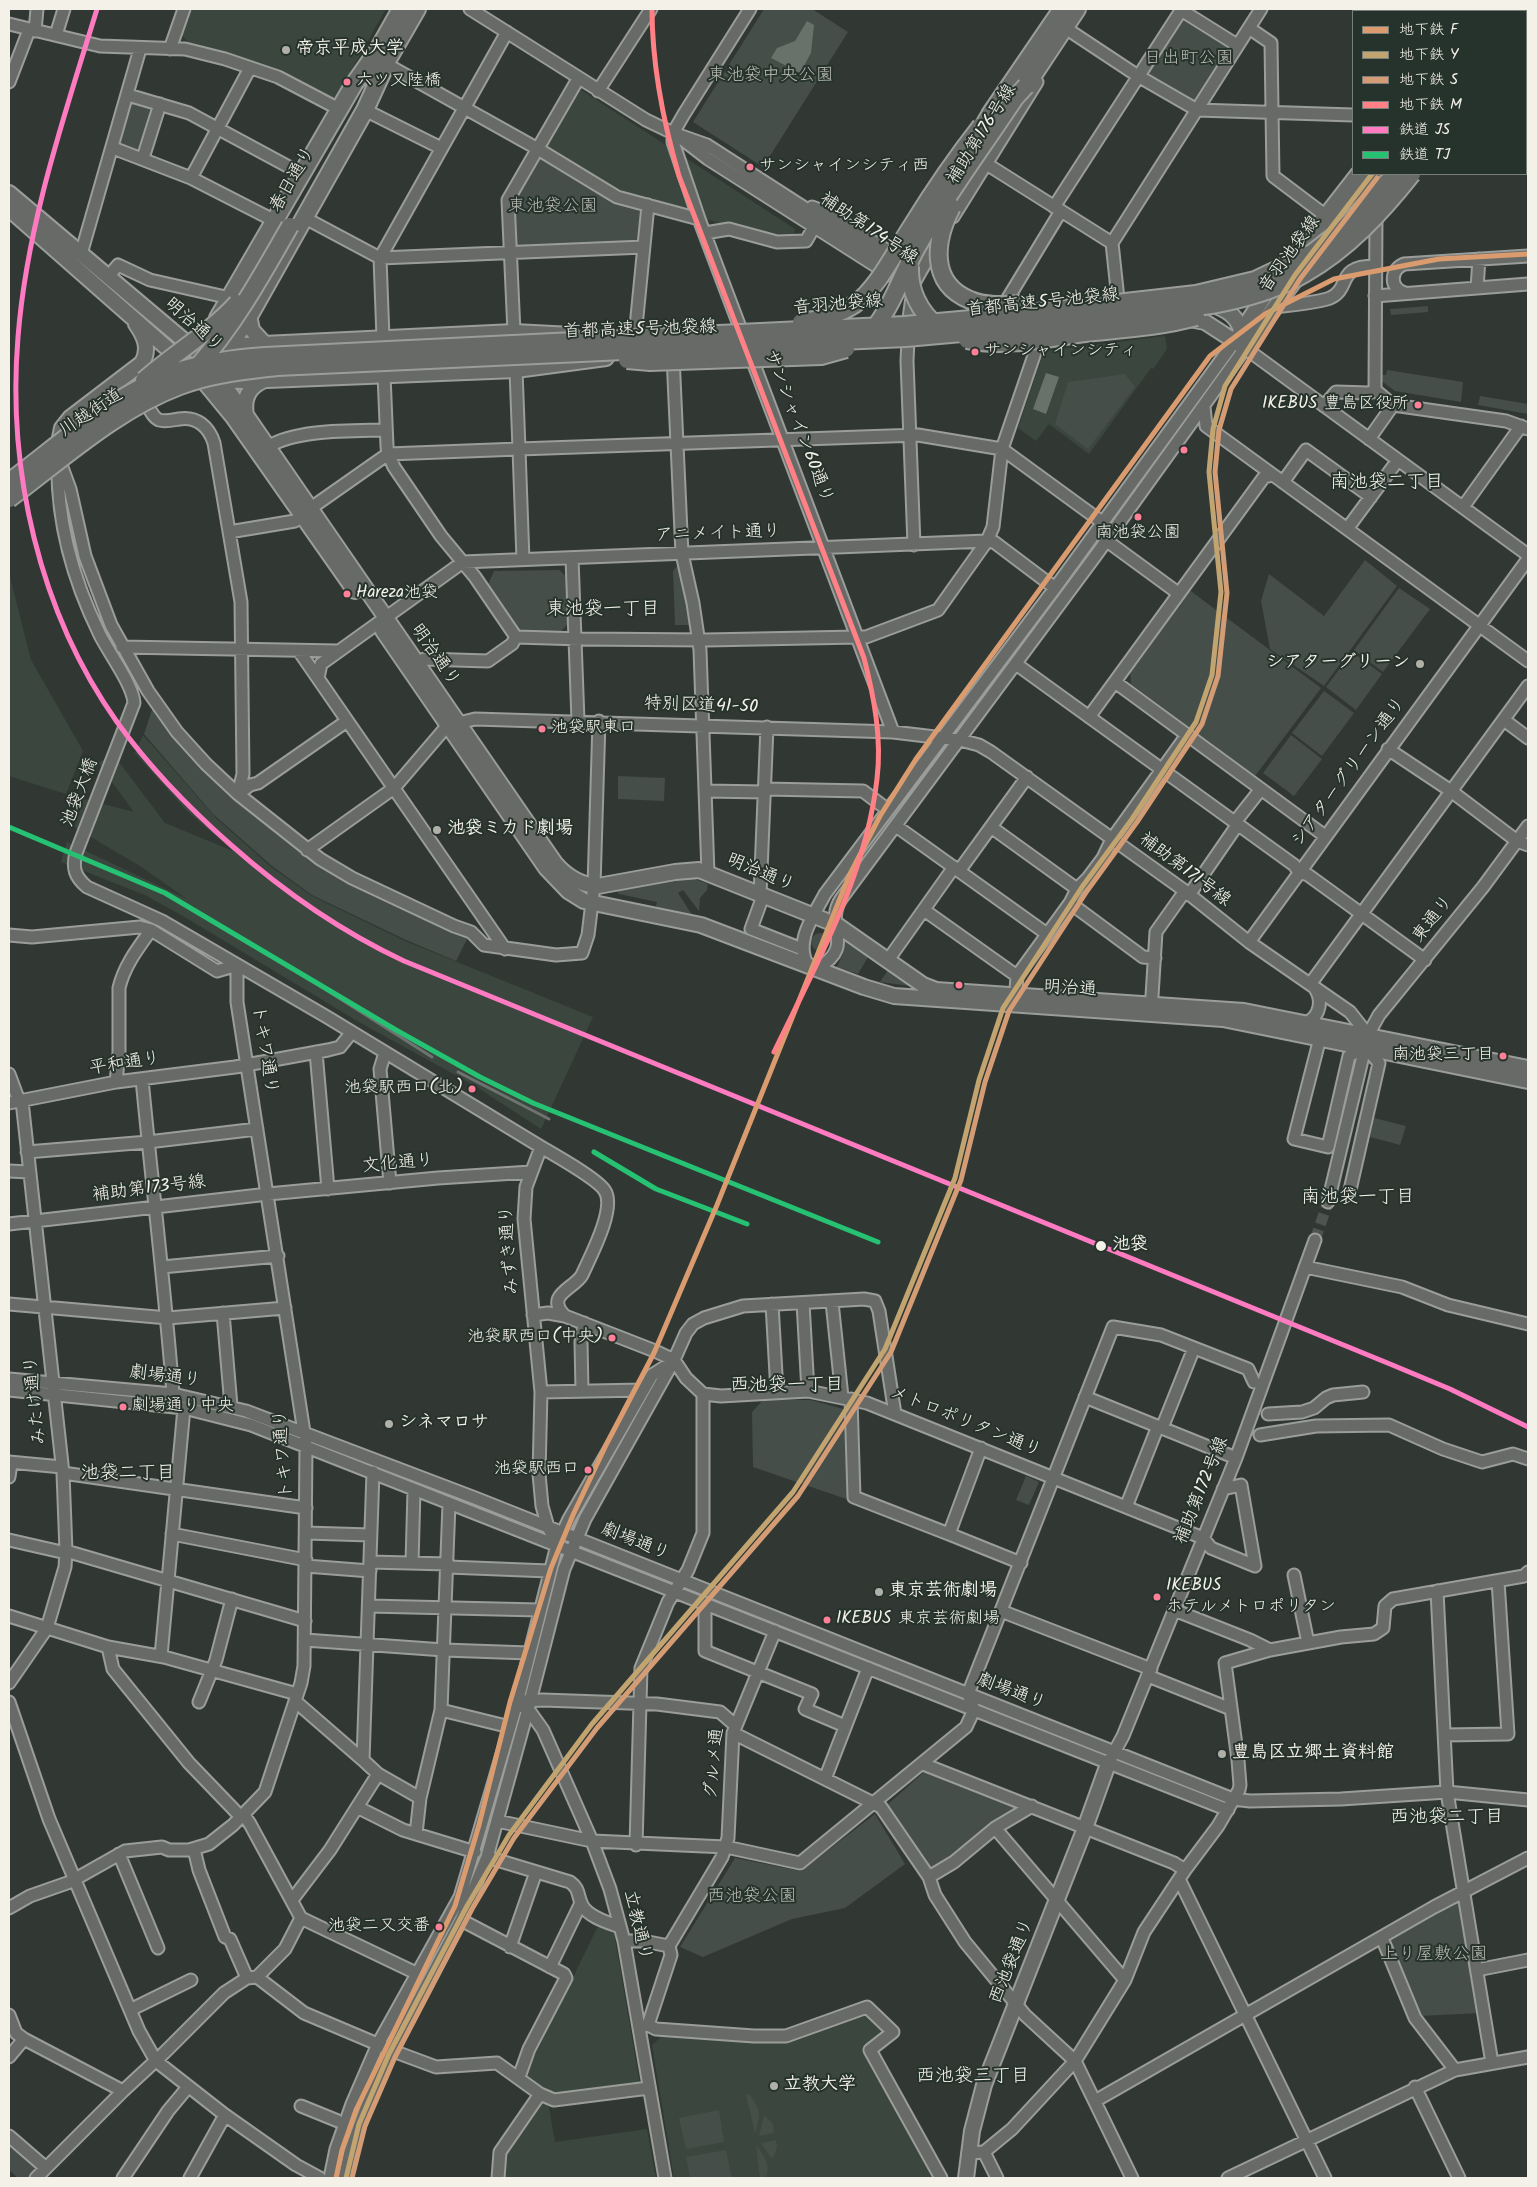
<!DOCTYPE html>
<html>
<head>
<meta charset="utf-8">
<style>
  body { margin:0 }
  #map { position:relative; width:1537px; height:2187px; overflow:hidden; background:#313834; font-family:Kalam,"Klee One",sans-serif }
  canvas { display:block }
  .frame { position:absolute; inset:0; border:10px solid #f4f1e8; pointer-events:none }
  .legend { position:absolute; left:1352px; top:10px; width:175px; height:165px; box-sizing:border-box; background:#26332d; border:1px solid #787f78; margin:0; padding:6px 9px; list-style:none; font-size:15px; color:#f4f1e8 }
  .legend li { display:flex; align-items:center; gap:10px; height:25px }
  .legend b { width:25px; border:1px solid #787f78 }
</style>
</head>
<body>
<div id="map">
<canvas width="1537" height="2187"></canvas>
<div class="frame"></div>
<ul class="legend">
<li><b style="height:6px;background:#da9c6f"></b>地下鉄 F</li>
<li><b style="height:6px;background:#c1a470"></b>地下鉄 Y</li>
<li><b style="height:6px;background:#d39c74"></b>地下鉄 S</li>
<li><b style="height:6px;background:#ff8085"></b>地下鉄 M</li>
<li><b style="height:6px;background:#fe7ac1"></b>鉄道 JS</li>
<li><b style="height:6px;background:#26c172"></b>鉄道 TJ</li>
</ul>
</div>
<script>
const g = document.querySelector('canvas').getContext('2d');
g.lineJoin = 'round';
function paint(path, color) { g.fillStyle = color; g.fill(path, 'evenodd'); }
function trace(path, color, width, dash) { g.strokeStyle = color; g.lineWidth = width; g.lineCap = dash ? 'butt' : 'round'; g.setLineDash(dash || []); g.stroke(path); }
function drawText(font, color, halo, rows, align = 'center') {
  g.font = font + ' Kalam,"Klee One",sans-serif'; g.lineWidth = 4; g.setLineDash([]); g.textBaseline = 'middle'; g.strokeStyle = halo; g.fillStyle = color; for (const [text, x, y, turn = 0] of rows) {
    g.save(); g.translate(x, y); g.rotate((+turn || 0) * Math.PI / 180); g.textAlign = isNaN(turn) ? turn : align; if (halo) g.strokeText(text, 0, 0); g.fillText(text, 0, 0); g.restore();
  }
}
paint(new Path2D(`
  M192,9h194l-50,88 -5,2 -140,-54 -10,-11z
  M578,88l217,141 -2,9 -19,1 -146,-43 -84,-48z
  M1165,336l2,13 -14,20 -2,-1 -62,86 -40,-30 -13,17 -18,-13 26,-77z
  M9,573l22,87 52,91 -17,43 -57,-18z
  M143,735l73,83 55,49 41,29 93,45 188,76 -52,112 -66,-43 -116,-64 -176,-106 -38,-21 -84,-33 6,-20 120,57 -47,-33 -66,-39 10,-28 50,13 -36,-49 15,-9 52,69 68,28 -47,-41 -51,-57z
  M598,1926l16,7 26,152 -88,11 -28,-18z
  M869,2012l17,19 -20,15 45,81 21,51h-258l-22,-133 10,-9 126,6z
  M539,2100l9,2 7,40 92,-13 9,49h-156l3,-24z`), '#3b463f');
paint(new Path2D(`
  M764,9h48l36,23 -85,135 -70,-45z
  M1187,19l39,24 2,8 -31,49 -7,2 -40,-25 -2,-8 32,-48z
  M129,98l27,9 -14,44 -26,-8z
  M539,155l101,52 -2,35 -123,5 -2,-46z
  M1428,306v6l-37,3 -1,-6z
  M1387,370l76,12 -2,20 -66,-11 -15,-11v-5h6z
  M1125,374l10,13 -47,62 -33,-25 13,-42z
  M1480,396l48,8v10l-50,-9z
  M1365,560l32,26 -73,100 -54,-37 -9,-48 8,-27 55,42z
  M676,567l4,1 13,57h-18l-2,-54z
  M559,570l8,7 1,47 -8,8 -42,1 -31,-46 7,-16z
  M1399,588l31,21 -47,63 -29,-22z
  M1188,589l133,99 -66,88 -124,-92 -1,-14z
  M1352,652l30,22 -26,36 -30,-23z
  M1324,691l30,22 -32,43 -30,-23z
  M153,707l151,144 165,84 -13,26 -50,-21 -94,-45 -40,-29 -59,-52 -69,-80z
  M1291,735l31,24 -28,37 -31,-23z
  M618,776l47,2 -1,23 -46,-2z
  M683,877l12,2 13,5 -1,6 -7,8 -1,13 -16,-21 -5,3 16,25 -39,-8 2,-8 -38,-8 -2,-3 1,-2z
  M811 942a9 9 0 1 1 18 0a9 9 0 1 1-18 0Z
  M845,942l23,15 -10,17 -21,-7 7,-16z
  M888,970l21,13 2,3 -31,-4z
  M1374,1118l32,8 -6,19 -30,-8z
  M763,1400h48l36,10 2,90 -96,-33 -1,-55z
  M333,1448l119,47 56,25 -175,-70z
  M1026,1476l13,6 -10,23 -13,-5z
  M924,1772h4l89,36 -3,5 -81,59h-6l-41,-66z
  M875,1814l30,50 -60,44 -53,11 -89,38 -23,-10 55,-89 66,13z
  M1460,1896l21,117 -63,3 -31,-78z
  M749,2094c12,16 12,20 6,40l-9,-39z
  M719,2110l5,32 -38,7 -7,-31z
  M764,2115l9,9 1,9 -15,3z
  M9,2140l31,28 -11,10h-11l-9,-8z
  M776,2140l1,7 -3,10 -3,1 -10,-15z
  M756,2145c8,11 15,19 10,33h-6z
  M726,2150l6,28h-42l-4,-21z`), '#454e49');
paint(new Path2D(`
  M807,21l7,4 -3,28 -11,20 -29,-15 6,-10 18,-7z
  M1046,373l13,4 -13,37 -13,-5z`), '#69716b');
trace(new Path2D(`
  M1315,1240l13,-38`), '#4e544f', 11, [11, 5.5]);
const minor = new Path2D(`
  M470,9l176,111 27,13 34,12 188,121 14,12
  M750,9l-66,105 -11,19v9l26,77 194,513
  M1181,10l56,35
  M9,24l91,22 85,3 40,10 53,18 61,32
  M1249,28l22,15 2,133 53,40
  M35,31l2,-22
  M1070,31l68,45 59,34 156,5
  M56,35l8,-26
  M170,49l14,-40
  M386,64l152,85 79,48 82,22
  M9,82l20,-52
  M598,91l53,-82
  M128,95l61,18 113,61
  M365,110l76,38
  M1526,119h2
  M682,139l26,20 182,116 17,6
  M113,148l78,30 84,43
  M143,158l17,-54
  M985,163l127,80
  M191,178l59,-110
  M812,207l16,6 71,45
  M1054,207l128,-198
  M953,217l84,-135
  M305,218l75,40 264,-11
  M705,233l24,-4 48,13 29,-1 8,-14
  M81,254l59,-205
  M108,277l10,-12 32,15 80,18
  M1477,288l2,-29
  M1405,293c-16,-5 -15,-23 -1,-29l124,-8
  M1375,296l153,-12
  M1275,307c15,-2 42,-4 55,-9 22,-10 5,-32 45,-32
  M1002,308l59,-97
  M1119,308l-7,-65 149,-234
  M514,332l-6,-132 70,-121
  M635,337l13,-132
  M383,338l-3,-80 127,-226
  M673,356l9,198 11,49 7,47 8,223
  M516,370l3,79 399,-14 84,14 100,73
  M384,375l3,71 1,8 6,13 47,69 34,41 41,60
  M1375,390l1,-176
  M1375,390l18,15 113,16 22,8
  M145,401c4,6 7,16 14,19 6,2 14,0 20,-1 18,-3 30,8 35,24l27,159 2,172 -5,20
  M1324,406l12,-14 33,1 6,-3
  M1204,407l2,19 322,235
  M1369,439l24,-34
  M268,447c28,-18 85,-16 118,-17
  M58,458c-2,62 15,122 42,177 9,18 33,50 34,68l-58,150c-4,15 -1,24 11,34l75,34 165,96 214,130 -15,40 -2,32 17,173 -2,82 3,32 6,21 9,18
  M60,462l10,27 15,67 26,69 37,66 29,41 29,32 32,30 82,65 32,19 102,48 17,6 13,13 72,10 26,-2 6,-18 6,-49 5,-165
  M1283,482l23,-32 65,47
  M1463,507l58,-81
  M311,508l77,-54 131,-5 4,111
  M1347,529l51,-69
  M229,532l66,-11 7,-5
  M1107,541l71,52
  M914,545l-7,-184 2,-43 5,-35 25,-44
  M572,558l6,163
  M516,637l66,2 124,1 152,-3h8l72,-27 49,-69 6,-14 9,-78 39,-114
  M122,647l216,4
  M299,651l206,298
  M1016,664l278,201 5,7 9,3 117,85
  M420,669v-5l4,-5 64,2 24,-17 4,-7
  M318,678l3,-14 142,-102 524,-21 7,1 61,46
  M1115,682l210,154
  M1089,717l175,-240 9,-2
  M1504,720l24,18
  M1388,749l63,42 66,50 11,4
  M765,789l98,2 25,19
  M706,791l59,1
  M238,794l12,-9 8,-2 89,-62
  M1235,822l26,-33
  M896,826l151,108
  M991,827l86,62
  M307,850l87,-62 53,-62 28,-7 418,13 67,8 19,5 12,7 194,139 64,51 101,70 18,23
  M959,871l68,-94
  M760,895l7,-168
  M1189,895l49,-71
  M763,896l-12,33 51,20
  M1070,903l73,54 12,1
  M924,910l93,66
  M9,935l23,2 108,-10 11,3 66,41 20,-6v37l69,443 -2,221 -3,17 -36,109 -32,33 -24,19 -20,6h-20l-7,-3 -37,4 -55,31 -40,14 -21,12
  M1249,942l279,-383
  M888,960l66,-93
  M808,966c-14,-25 5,-49 17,-72l230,-306 180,-247
  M816,969c42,-23 7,-43 25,-70l255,-344 149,-207 283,207
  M1311,983l217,-297
  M1015,1003l2,-27 53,-73 7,-14 11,-11 15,-20 9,-19 75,-104
  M1151,1012l5,-80 29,-41
  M1306,1023c15,-7 17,-24 8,-36
  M1320,1038l-26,101 34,8 21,-91 16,-9
  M316,1052l12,137
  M385,1053l-5,16 10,114
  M9,1074l10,27
  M142,1079c10,105 23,210 31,315
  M116,1082l3,-29v-65c5,-22 19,-40 32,-58
  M9,1103l107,-21 119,-15 93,-17 12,-3 12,-15
  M541,1147c15,9 57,32 64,44 11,18 -15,66 -23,84 -8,14 -38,20 -17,41
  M27,1152l121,-10 109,-13
  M9,1171l20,1
  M1350,1190l29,-127 -14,-16
  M1328,1202l40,-167 11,-20 104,-128 45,-61
  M9,1224l259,-30 170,-16 93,-6
  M162,1267l116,-11
  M1305,1267l97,20 46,18 80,19
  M832,1302l10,95
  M803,1303l5,88
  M9,1304l159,14 117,-10
  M772,1304l5,88
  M223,1313l8,93
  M533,1315l15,-2 17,3 90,35 19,9 12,18 17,16v139l-15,37 -20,32 -27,66 -5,177
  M9,1379l164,15 73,17 229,87 758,301 17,2 91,-2 106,-7 81,8
  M9,1390l175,18 67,17 977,385
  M582,1391l-1,-49 3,-19
  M541,1392l102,-2
  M703,1394l18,2 87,-5 59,12 336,135 8,10 44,18
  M1085,1397l151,61
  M851,1399l3,98 95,37 32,-86
  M1268,1414l34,-2 12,-4 12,-10 7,-3 30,-3
  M1162,1428l32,-80
  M1260,1435l56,-9 73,-1 54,24 39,13 31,-8 15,5
  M9,1462l53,5
  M373,1472l-10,288 15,14 42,24
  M63,1473l243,35
  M9,1477l2,-14
  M1223,1489l18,-4 14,81
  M1126,1507l32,-81
  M306,1533l64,2
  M172,1534l134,26
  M949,1534l72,29
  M9,1540l57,13
  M66,1551l239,70
  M370,1562l78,2
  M412,1563l2,-73
  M306,1566l64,5
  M448,1567l101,4
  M1294,1575l14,68
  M1437,1591l10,201 45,271
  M705,1603v48l107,43 -7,15 40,17
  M369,1606l170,4
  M1174,1610l76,30 20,10
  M1001,1611l150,58
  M9,1616l99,31 56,10 133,37
  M305,1640l139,10 85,3
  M108,1647l5,22 76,94 52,54
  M161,1656l23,-248
  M1148,1676l83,33
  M9,1683l38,-55 18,-61 1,-16 -3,-78 -41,-372
  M295,1701l68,59
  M525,1701l18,-1 114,4 63,8 15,13
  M9,1702l40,117 90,212 17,30 69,54 71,50 24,13
  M199,1702l17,-42 16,-61
  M523,1707l5,2 15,21 49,111 18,48 14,52 41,237
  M441,1710l69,17
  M733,1733l148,74 48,70 6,18 30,47 60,73 50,46 57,117
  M1444,1735l64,-1 -10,-153
  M1111,1758l12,-22 113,-278 79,-218
  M923,1764l251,99 11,7
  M825,1779l43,-111
  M357,1807l46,23 72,22
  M244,1815l6,9 51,94 117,56
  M497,1821l95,20 134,6 74,16 166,-136 8,-17 -6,-16 145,-367 48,8 87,34 6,13
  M995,1828l130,152
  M416,1834l4,-36 21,-88 8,-206
  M194,1849l5,21 26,67 5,2 17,39
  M119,1854l39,94
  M487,1857l83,25c10,7 7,13 12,23 6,12 27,18 38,22
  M929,1877l25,-15 41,-34 37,-22
  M1179,1879l146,299
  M292,1900l38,-50 48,-76
  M461,1920l103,54 2,4 -37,71 -10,28
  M1382,1938l33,80 40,52
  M624,1941h19l26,5
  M510,1947l26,-75
  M550,1967l31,-64
  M1477,1970l51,-10
  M257,1977l47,36 97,41 35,13 61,-4 43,31 14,6 95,-12
  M130,2010l61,-30
  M9,2015l7,18 8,6 99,52
  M648,2025l8,4 98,7h32l81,-29 26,25 -23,18 71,128
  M642,2026l6,-1 23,-70 -2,-9 53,-89 6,-19 5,-105 42,-102
  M9,2057l15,-18
  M1415,2087l44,91
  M1095,2101l339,-194 94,-49
  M301,2106l37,15
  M9,2136l37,32
  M984,2152l13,26
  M968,2153l16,-1 28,-23 63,-68 50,-81 19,-48 41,-62 33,-44 21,-36 1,-5 -2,-25 -13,-97 45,-13 71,-13 33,-3 9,-6 2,-22 8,-7 131,-23 4,-4
  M36,2178l87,-87 41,-38 60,-60 23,-15 10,-1 28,-28 16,-31
  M123,2178l45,-67 20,-24
  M190,2178l35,-63
  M330,2178l6,-29 16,-45 26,-60 82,-147 57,-194 40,-158 12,-26 83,-144 19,-12
  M344,2178l6,-26 26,-71 85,-161 26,-63 41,-148 36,-140 21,-50 89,-159 12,-27 7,-9 11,-6 39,-12 121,-7 11,2 4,10 16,103
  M498,2178l2,-26 40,-58
  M1228,2178l227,-108 73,-13`);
const major = new Path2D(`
  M1479,11l2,-2
  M1495,11l2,-2
  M9,193l185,156 17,18 35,48 309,448c11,13 25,22 43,23l77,-14 24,-2 138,55 86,60 13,5 308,21 284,57
  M9,209l192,169 32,39 122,174
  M1327,237l47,-63
  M1288,264l70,-90
  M1210,304c19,6 29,13 33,33
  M249,316l3,14 12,13
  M1184,318l21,4 40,26
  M1235,341l37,-56
  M222,346l292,-14 58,3
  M1245,348l53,-72
  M216,380l27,1 273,-11 90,-12
  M246,415c-3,-16 2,-28 17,-34
  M59,443l3,-15 8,-10 72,-55c8,-14 3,-26 -6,-39
  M383,631l163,237 22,23 16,10 117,24 163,62 30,9 329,23 305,62
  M966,2178l6,-47 12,-46 101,-257 23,-64`);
const highway = new Path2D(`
  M1519,11l2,-2
  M1526,24l2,-4
  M369,66l32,-57
  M380,73l37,-64
  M1026,86l51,-77
  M991,113l71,-104
  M218,318l136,-234 19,-27
  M210,369l20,-24 19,-29 116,-206 21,-46`);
trace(minor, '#9a9d99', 15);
trace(major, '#9a9d99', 18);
trace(highway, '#9a9d99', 20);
trace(minor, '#676a66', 11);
trace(major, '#676a66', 14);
trace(highway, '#676a66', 16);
trace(new Path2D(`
  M320,986l112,71
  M458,1072l91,47`), '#6f7370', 3);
const highwayBridge = new Path2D(`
  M977,137l14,-24
  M952,207c-17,32 -24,76 18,93 16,7 36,5 53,4
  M910,266c-1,25 9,45 28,61
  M801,322c20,-2 37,-7 54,-18 23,-16 42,-56 58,-80 21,-34 43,-66 68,-98
  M870,333c22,-25 31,-56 46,-84 29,-52 66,-101 99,-151l11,-12
  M967,340c38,8 81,-2 118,-7 37,-4 75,-6 111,-16
  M627,360l23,2 171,-6 25,-7
  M197,367c38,-43 65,-92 93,-141
  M144,380c29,-26 68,-49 93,-77
  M9,482c52,-39 107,-90 169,-111 28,-9 58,-13 87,-15l640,-31 88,-8 203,-23 59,-14 57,-27 30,-23 53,-56
  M9,499c54,-40 107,-89 171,-113 31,-12 64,-15 97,-19l629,-29c70,-6 139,-13 208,-21 65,-8 132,-10 190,-43 44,-25 77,-61 108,-100`);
trace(highwayBridge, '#9a9d99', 20, []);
trace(highwayBridge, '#676a66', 16);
trace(new Path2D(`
  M97,9c-33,108 -70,215 -79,328 -11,133 21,275 99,385 33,46 72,86 114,123 53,47 109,86 173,116l986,403 60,25 78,38`), '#fe7ac1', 5);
trace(new Path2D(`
  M9,827l156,66 231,137 84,47 53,26 345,139
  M594,1152l62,37 91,35`), '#26c172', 5);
trace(new Path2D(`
  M336,2178l6,-28 14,-40 99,-204 24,-81 31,-123 41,-134 22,-53 33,-70 48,-92 63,-148 132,-329 31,-60 36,-57 294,-403 55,-42 69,-35 105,-20 89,-5`), '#da9c6f', 5);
trace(new Path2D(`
  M346,2178l13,-54 30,-70 78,-148 42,-71 83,-111 201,-232 92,-143 70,-171 24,-98 24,-72 79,-121 50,-68 64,-97 16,-47 9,-83 -12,-120 4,-43 12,-43 70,-111 77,-101`), '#c1a470', 5);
trace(new Path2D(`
  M352,2178l13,-52 30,-69 77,-148 42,-71 83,-110 201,-232 93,-144 70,-172 24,-98 24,-71 78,-120 50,-69 65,-98 16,-48 9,-83 -12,-121 4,-42 12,-41 69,-110 77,-101`), '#d39c74', 5);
trace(new Path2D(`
  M652,9c0,58 11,112 27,167l185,482c10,39 18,80 13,121 -11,97 -61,186 -103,273`), '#ff8085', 5);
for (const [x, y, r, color] of [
  [286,50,5,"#b0b0a9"],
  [347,82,4.5,"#ff8098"],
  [750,167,4.5,"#ff8098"],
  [975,352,4.5,"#ff8098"],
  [1418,405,4.5,"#ff8098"],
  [1184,450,4.5,"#ff8098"],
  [1138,517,4.5,"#ff8098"],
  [347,594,4.5,"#ff8098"],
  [1420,664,5,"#b0b0a9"],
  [542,729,4.5,"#ff8098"],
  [437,830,5,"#b0b0a9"],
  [959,985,4.5,"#ff8098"],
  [1503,1056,4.5,"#ff8098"],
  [472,1089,4.5,"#ff8098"],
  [1101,1246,6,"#f4f1e8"],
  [612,1338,4.5,"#ff8098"],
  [123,1407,4.5,"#ff8098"],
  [389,1424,5,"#b0b0a9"],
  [588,1470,4.5,"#ff8098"],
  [879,1592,5,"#b0b0a9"],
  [1157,1597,4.5,"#ff8098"],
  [827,1620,4.5,"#ff8098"],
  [1222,1754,5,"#b0b0a9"],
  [439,1927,4.5,"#ff8098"],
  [774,2086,5,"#b0b0a9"]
]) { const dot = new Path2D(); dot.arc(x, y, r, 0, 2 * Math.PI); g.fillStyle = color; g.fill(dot); trace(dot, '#26332d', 2); }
drawText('17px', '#f4f1e8', '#26332d', [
  ["六ツ又陸橋",356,82],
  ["サンシャインシティ西",759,167],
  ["サンシャインシティ",984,352],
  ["IKEBUS 豊島区役所",1409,405,"right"],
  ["南池袋公園",1138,534,"center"],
  ["Hareza池袋",356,594],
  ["池袋駅東口",551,729],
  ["南池袋三丁目",1494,1056,"right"],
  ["池袋駅西口(北)",463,1089,"right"],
  ["池袋駅西口(中央)",603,1338,"right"],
  ["劇場通り中央",132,1407],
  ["池袋駅西口",579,1470,"right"],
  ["IKEBUS",1166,1587],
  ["ホテルメトロポリタン",1166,1608],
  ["IKEBUS 東京芸術劇場",836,1620],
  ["池袋二又交番",430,1927,"right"]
], 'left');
drawText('bold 18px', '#f4f1e8', '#26332d', [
  ["帝京平成大学",296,50],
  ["シアターグリーン",1410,664,"right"],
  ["池袋ミカド劇場",447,830],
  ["シネマロサ",399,1424],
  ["東京芸術劇場",889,1592],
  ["豊島区立郷土資料館",1232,1754],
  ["立教大学",784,2086]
], 'left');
drawText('18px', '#b8b9b1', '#26332d', [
  ["日出町公園",1189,60],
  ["東池袋中央公園",771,77],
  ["東池袋公園",553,208],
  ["西池袋公園",752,1898],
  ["上り屋敷公園",1434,1956]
]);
drawText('18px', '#f4f1e8', '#26332d', [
  ["補助第176号線",983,135,-58],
  ["春日通り",294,180,-60],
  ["補助第174号線",868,230,34],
  ["音羽池袋線",1291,255,-54],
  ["首都高速5号池袋線",1043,304,-6],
  ["音羽池袋線",838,306,-5],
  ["明治通り",193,326,42],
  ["首都高速5号池袋線",640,331,-2],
  ["川越街道",92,414,-34],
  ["サンシャイン60通り",797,427,69],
  ["アニメイト通り",718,535,-2],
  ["明治通り",434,656,55],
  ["特別区道41-50",701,707,2],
  ["シアターグリーン通り",1350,773,-54],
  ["池袋大橋",81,793,-69],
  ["補助第171号線",1184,871,37],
  ["明治通り",760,874,23],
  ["東通り",1434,920,-52],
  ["明治通",1070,990,3],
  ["トキワ通り",263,1050,81],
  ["平和通り",125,1065,-9],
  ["文化通り",398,1165,-5],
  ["補助第173号線",149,1190,-7],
  ["みずき通り",511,1250,-94],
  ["劇場通り",165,1378,7],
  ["みたけ通り",37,1400,-96],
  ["メトロポリタン通り",965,1423,22],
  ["トキワ通り",285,1454,-94],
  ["補助第172号線",1203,1491,-68],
  ["劇場通り",635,1543,22],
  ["劇場通り",1011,1693,21],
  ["グルメ通",716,1764,-85],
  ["立教通り",636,1926,77],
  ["西池袋通り",1013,1962,-68]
]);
drawText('bold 18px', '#f4f1e8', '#26332d', [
  ["池袋",1112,1246]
], 'left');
drawText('19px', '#f4f1e8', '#26332d', [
  ["南池袋二丁目",1387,484],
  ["東池袋一丁目",603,611],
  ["南池袋一丁目",1358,1199],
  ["西池袋一丁目",787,1387],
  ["池袋二丁目",128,1475],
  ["西池袋二丁目",1447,1819],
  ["西池袋三丁目",973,2078]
]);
</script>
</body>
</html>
